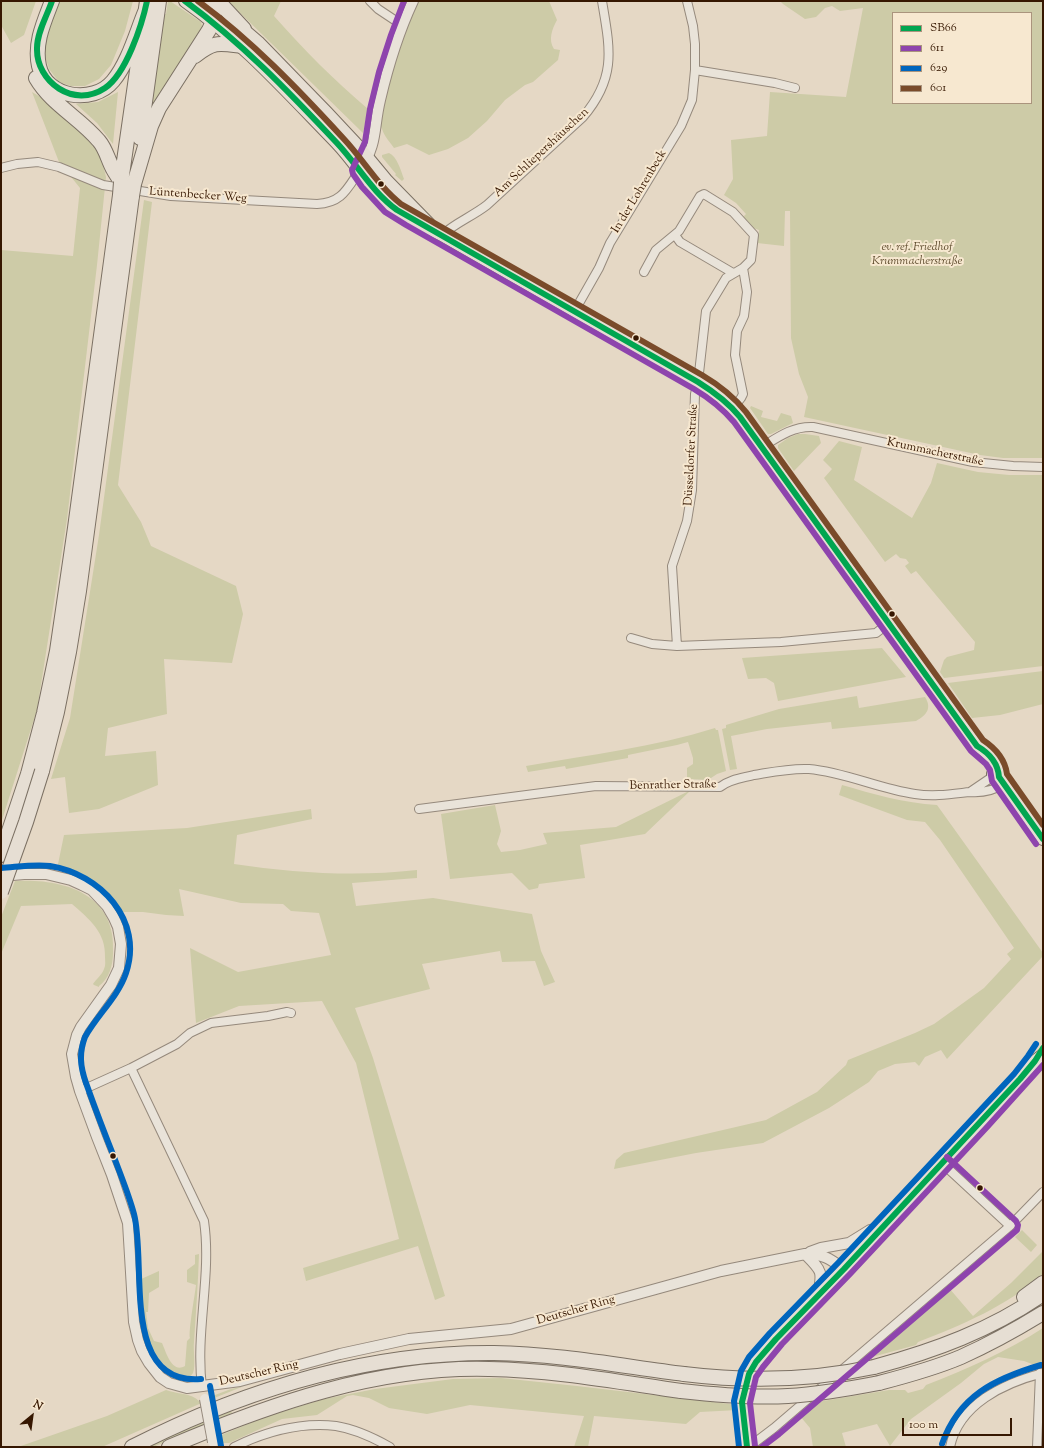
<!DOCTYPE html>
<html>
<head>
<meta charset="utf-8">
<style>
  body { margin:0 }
  #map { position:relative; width:1044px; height:1448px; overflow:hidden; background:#e5d8c5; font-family:"Sorts Mill Goudy",serif }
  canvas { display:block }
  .frame { position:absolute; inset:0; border:2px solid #361701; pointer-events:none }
  .legend { position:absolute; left:892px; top:12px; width:140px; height:92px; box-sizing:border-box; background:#f7e8d0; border:1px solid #aa947d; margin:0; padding:5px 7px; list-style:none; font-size:12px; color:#361701 }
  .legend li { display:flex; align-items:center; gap:8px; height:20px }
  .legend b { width:20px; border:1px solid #aa947d }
  .north { position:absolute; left:12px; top:1396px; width:40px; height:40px; -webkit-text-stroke:3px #f7e8d0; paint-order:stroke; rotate:29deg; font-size:11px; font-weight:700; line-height:16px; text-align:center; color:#361701 }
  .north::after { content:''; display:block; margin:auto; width:14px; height:18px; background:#361701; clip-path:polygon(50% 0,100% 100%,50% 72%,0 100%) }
  .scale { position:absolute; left:902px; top:1418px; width:110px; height:18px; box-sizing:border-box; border:2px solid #361701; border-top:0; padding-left:5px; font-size:12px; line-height:14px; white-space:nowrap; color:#361701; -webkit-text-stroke:3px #f7e8d0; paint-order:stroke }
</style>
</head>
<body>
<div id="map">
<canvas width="1044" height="1448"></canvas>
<div class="frame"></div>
<ul class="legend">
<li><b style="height:5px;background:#00a651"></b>SB66</li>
<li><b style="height:5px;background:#8e44ad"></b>611</li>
<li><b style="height:5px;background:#0065bd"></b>629</li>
<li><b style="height:5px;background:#7a4b2a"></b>601</li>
</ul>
<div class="north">N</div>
<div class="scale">100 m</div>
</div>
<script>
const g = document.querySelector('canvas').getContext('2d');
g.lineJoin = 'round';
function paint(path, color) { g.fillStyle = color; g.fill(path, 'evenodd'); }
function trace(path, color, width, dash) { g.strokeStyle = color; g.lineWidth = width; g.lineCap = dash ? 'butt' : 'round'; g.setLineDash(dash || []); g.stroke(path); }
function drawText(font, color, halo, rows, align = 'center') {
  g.font = font + ' "Sorts Mill Goudy",serif'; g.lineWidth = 4; g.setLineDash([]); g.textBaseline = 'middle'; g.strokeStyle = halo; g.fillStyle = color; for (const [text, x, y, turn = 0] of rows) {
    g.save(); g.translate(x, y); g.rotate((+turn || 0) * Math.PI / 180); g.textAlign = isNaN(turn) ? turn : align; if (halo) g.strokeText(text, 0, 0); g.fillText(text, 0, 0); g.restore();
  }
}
paint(new Path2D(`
  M1,1h35l-12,34 -13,8 -10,-18z
  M60,1h73l-8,30 -14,34 -12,14 -14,7h-14l-12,-4 -10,-13 -7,-22z
  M168,1h2l31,21 2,7 -53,87 14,-102h2z
  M228,1h53l-7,15c30,34 60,64 94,93l-5,24z
  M416,1h133l8,19c-5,9 -9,20 -3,29l6,1 -2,10 -25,22 -8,3 -20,15 -18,21 -19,17 -20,11 -19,6 -22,-11 -13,4c-4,-6 -10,-12 -12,-19 -7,-17 26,-107 34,-128z
  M780,1h263v457h-40l-23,-3 -176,-38 4,-20 -9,-23 -8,-36 -1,-127h-5l-1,35 -27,-3 2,-13 -9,-3 -8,-9 4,-4 -10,-11 -12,-8 9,-16 -2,-39 36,-4 3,-44 76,5 17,-89 -23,3 -8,-5 -7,2 -9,9 -11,2 -22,-15zM893,13h138v90h-138z
  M32,92l22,13 45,43 7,29 -9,88 -30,254 -30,191 -36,113v-573l72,6 7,-68 -21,-26z
  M118,92l-5,52 -16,-21 -21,-19 22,-2z
  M389,153c8,3 12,18 15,26l-2,2 -7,-6 1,-1 -14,-17v-2z
  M144,200l8,2 -34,283 23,37 10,24 85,40 7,28 -11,49 -68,-4 3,55 -59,14 -3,28 51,-5 2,34 -59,24 -30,4 -4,-36 -14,2 19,-61 29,-183z
  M751,406l12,5 -2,6 16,4 4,-8 10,3 2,7 -22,11h-3l-18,-26z
  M798,434h7l14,2 2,7 -27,28 -16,-23v-3l10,-7z
  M839,441l23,6 -8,33 58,38 19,-35 6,-20 41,9 31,3h34v191l-99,12 -4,-6 4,-12 3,-3 27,-7 1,-8 -59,-71 -5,3 -6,-8 4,-3 -3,-4 -6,-1 -4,-4 -11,8 -61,-84 8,-9 -9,-9z
  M882,648l24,29 -128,24 -4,-18 -8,-5 -18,1 -6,-21z
  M1043,671v33l-43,11 -28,3 -24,-35z
  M857,696l2,12 66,-11c7,11 2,18 -9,24l-84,8 -1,-7 -64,7 -36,7 6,33 -7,1 -8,-41 4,-1v-3l53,-16z
  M715,728l1,2h2l8,41 -9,3 -9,6 -21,-1v-11l6,-4v-6l-5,-16 -11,3 -49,10v3l-62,11 -1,-3 -37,6 -2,-6c63,-11 128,-19 189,-38z
  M842,785c31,9 62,18 95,20l106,148v3l-96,103 -6,-9 -16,7 -6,9 -4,-4 -20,2 -17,7 -9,11 -40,26 -66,35 -67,10 -82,16 2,-9 8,-7 142,-33 51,-28 29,-27 2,-5 67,-27 19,-9 50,-36 27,-29 -4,-5 7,-6 -74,-108 -15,-18 -18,-2 -68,-25z
  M691,790l-46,44 -65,11 5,33 -46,6 -1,4 -9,2 -17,-17 -62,6 -9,-65 54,-9 6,26 -4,13 4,8 19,-2 27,-6 -4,-11 73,-6z
  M311,809l1,10 -75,16 -3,29c60,9 122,13 183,6v8l-65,5 4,23 77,-8 99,16 9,37 14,31 -11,4 -9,-25 -33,1 -2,-11 -78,13 8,25 -75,19 18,50 72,238 -10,4 -17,-54 -112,35 -3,-13 96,-29 -43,-176 -34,-62 -83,5 -43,17 -6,-75 48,24 93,-17 -12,-42 -28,-2 -8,-7 -42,-1 -62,-14 5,27 -18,-1 -23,-3h-23c-19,-27 -30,-34 -63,-43l7,-34 123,-7z
  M15,881c49,-3 102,13 98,72 0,12 -4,26 -14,33v1l-5,-2 -1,-1c3,-5 9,-9 11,-15 2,-4 1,-8 1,-12 1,-25 -16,-38 -33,-53l-51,2 -20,48v-37z
  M1022,1230l15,15 -6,7 -16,-15z
  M1043,1251v23c-36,32 -81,51 -125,68l-2,3 -44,12 -1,-2 78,-67 24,28 38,-33z
  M199,1254c-1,29 -3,59 -5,88 -1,8 2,24 -1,31 -4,6 -10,6 -16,4 -36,-14 -36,-65 -38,-97l20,-9v16l-10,6 -1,19h-2l2,16 6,13 8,2c4,9 10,31 23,23l2,-25 3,-3c-2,-5 5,-44 6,-53l-9,-3v-12l8,-6v-9z
  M1043,1328v38l-3,1 -16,-6 -26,-4 -14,7 -23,19 -50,36 -21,27 -13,-22 -35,9 4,14h-33l-3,-19 -10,-12 17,-14 72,-12h16l3,3 15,-4 3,-4c41,-16 80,-33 117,-57z
  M501,1378l76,8 161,19v5l-38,2 -14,12 -92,-8 -6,31h-14l10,-31 -114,-11 -43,9 -38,-6 -20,-10 -16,-3 -6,1 -30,19 -35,4 -53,24h-7l-3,-4v-3l46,-19 59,-18 51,-10 78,-10z
  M244,1386l-47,19 -95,42h-84l89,-31 59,-26c10,4 26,3 33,11l32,-12z
  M231,1411l1,2 -79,34h-8z`), '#cdcba7');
const minor = new Path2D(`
  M370,1l8,8 24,16
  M695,70l80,13 20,5
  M1,168l16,-4 21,-2 21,5 44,18 68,11 146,8c25,-1 30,-15 43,-34
  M442,235c13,-12 31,-19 45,-30l96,-88c34,-40 27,-68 19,-116
  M675,235l5,7 53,31
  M644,272l12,-22 23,-19 21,-35 4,-2 29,18 21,23 -3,25 -8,8 -17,10 -20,33 -8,71 -3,12 -3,96 -5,31 -15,45 5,80
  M574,312l25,-44 11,-25 71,-117 11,-26 3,-30v-26l-2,-18 -6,-25
  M733,408l8,-10 2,-4 -8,-39 2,-24 7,-15 3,-24 -4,-24
  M762,447c16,-10 31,-21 51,-20l160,35 40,4 30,1
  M631,638l21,6 25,2 104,-4 95,-9 13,-10
  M995,775l-25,17c13,1 23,-1 34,-8
  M419,809l177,-23 124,1c10,-8 23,-9 34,-12 18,-3 36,-7 55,-6 36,3 70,20 106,25 19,3 37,0 55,-2
  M131,1068l46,-24 13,-11 21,-10 57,-7 19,-4 4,1
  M80,1091l51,-23 73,153c8,54 -9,111 -2,166
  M942,1163l68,63
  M234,1447c31,-15 67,-25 102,-21 19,3 38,12 54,21
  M749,1447l25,-19 236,-202 33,-34
  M950,1447c9,-43 54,-64 93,-74
  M1037,1447l3,-74`);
const tertiary = new Path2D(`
  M360,170c18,-27 13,-41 20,-70 8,-34 18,-67 33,-99
  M1,876l23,-2h22l25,6 11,5 10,5 15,16 7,12 4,9 3,17 -2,24 -8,17 -30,42 -4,8 -5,19 4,23 4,14 17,46 15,38 16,48 6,99 4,18 4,11 7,12 11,14 9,6 18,5 53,-7 100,-27 69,-15 102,-10 210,-58 84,-17c18,0 24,4 39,15
  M810,1252l11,-4 28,-5 21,-13 13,-3
  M805,1254c17,17 18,17 13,41`);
const primary = new Path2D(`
  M185,1c57,40 104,93 152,142 19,20 33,45 54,63 15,12 34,21 51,29l256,147c17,10 30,19 42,35l237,329c11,6 22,18 22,31
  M237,24l21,18 69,71 31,33 29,35 42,43
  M993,774l6,3 44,62
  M747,1447l-5,-45 7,-28 7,-12 20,-23 68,-70 138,-148 53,-60 8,-6`);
const motorway = new Path2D(`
  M52,1c-8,21 -18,42 -13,65 7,32 54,39 74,15 15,-18 23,-47 32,-69
  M218,1l26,28
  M195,56c19,-15 24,-13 46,-10
  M36,78c15,26 44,40 63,63 7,8 9,19 14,28 2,4 6,9 8,13
  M140,138l19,-137
  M121,182l26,-181
  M134,184l17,-58 8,-18 50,-78c6,-12 7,-14 2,-27
  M42,771l15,-59 12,-60 10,-61 53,-395
  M1,855l27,-81 16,-61 13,-62 18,-123 45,-333
  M1024,1297l19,-14
  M874,1367c60,-16 117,-37 169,-73
  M879,1383c27,-7 56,-15 82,-26 29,-13 56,-28 82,-44
  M132,1447c112,-57 236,-95 362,-94 64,1 127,13 190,21
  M169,1447c101,-43 209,-81 320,-78 65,1 129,13 192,22`);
trace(minor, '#95897c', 10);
trace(tertiary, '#95897c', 12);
trace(primary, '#7b7063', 14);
trace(motorway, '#7b7063', 16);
trace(minor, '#e9e3d9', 8);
trace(tertiary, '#e9e3d9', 10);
trace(primary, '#e6ded3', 12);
trace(motorway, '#e6ded3', 14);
const tertiaryBridge = new Path2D(`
  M205,1399l8,43`);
const motorwayBridge = new Path2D(`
  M120,195l1,-13
  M132,196l2,-12
  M1,892l25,-70 16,-51
  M684,1374c65,8 125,7 190,-7
  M681,1391c36,4 71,7 107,5 31,-2 60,-7 91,-13`);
trace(tertiaryBridge, '#95897c', 12, []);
trace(motorwayBridge, '#7b7063', 16, []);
trace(tertiaryBridge, '#e9e3d9', 10);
trace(motorwayBridge, '#e6ded3', 14);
trace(new Path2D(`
  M52,1c-5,15 -15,31 -15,47 -1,34 37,61 68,40 21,-14 37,-63 42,-87
  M185,1c56,41 104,91 151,141 21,22 36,50 61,68l301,172c16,10 30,20 42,35l237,329c12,7 21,17 22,31l44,62
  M747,1447l-5,-45 7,-28 7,-12 20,-23 68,-70 176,-190 15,-18 8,-13`), '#00a651', 6);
trace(new Path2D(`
  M404,1l-13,34 -12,37 -9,37 -5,33 -13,28 1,4 9,13 23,25 21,13 288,164c15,9 28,19 40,33l237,329 15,13 4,6 2,11 44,63
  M755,1446l-5,-43 6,-26 7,-10 19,-23 68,-70 138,-148 55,-61
  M762,1447l17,-13 238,-204 1,-5 -2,-4 -69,-64`), '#8e44ad', 6);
trace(new Path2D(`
  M1,868c16,-1 33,-4 49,-2 50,8 94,54 76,107 -8,24 -29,42 -41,64 -6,16 -5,29 1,46 9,25 18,49 28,74 7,19 15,38 20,57 13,49 -14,172 67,165
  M210,1386l11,60
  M942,1444c17,-48 52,-65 99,-79
  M739,1447l-5,-46 7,-30 8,-14 21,-24 68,-70 176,-189 14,-18 8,-12`), '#0065bd', 6);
trace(new Path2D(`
  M198,1c53,39 100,88 145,137 20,21 35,48 58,66l301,171c17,10 32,22 44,37l237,328c12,8 22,19 24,34l36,51`), '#7a4b2a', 6);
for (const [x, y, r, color] of [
  [381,184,3.5,"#361701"],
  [636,338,3.5,"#361701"],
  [892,614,3.5,"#361701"],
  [113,1156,3.5,"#361701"],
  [980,1188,3.5,"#361701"]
]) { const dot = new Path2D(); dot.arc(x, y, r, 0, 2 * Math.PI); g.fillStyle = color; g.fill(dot); trace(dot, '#f7e8d0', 1.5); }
drawText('12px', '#361701', '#f7e8d0', [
  ["Am Schliepershäuschen",542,153,-43],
  ["In der Lohrenbeck",640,192,-59],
  ["Lüntenbecker Weg",198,196,4],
  ["Krummacherstraße",935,453,12],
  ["Düsseldorfer Straße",692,455,-87],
  ["Benrather Straße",673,786,-1],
  ["Deutscher Ring",576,1311,-16],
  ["Deutscher Ring",259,1374,-13]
]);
drawText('italic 12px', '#5d4a2c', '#f7e8d0', [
  ["ev. ref. Friedhof",917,248],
  ["Krummacherstraße",917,262]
]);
</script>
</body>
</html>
